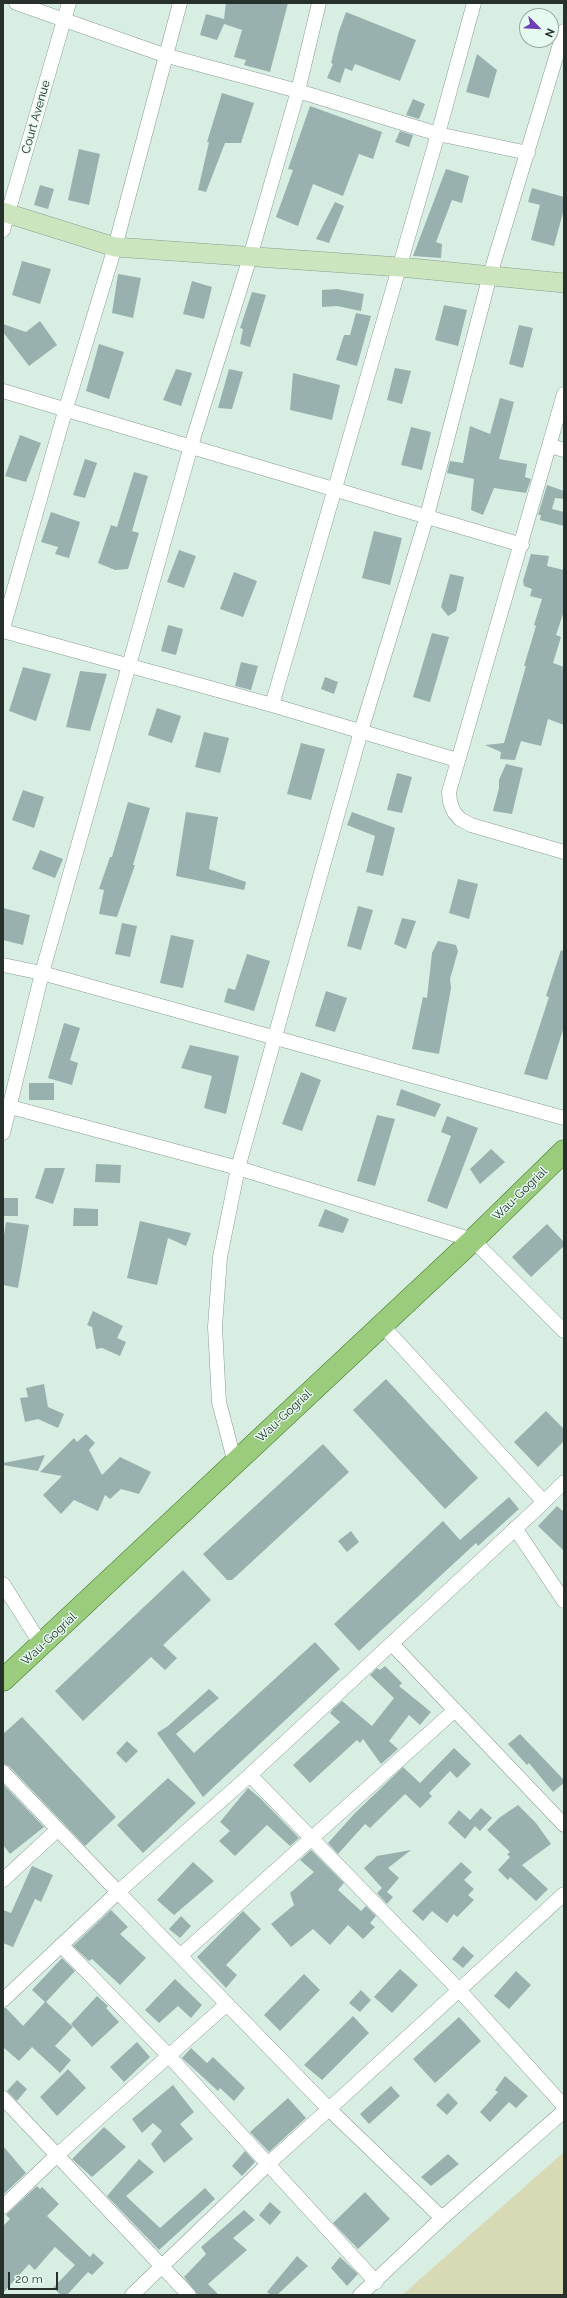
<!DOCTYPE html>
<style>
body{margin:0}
#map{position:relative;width:567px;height:2298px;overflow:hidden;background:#d8eee3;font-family:Raleway,sans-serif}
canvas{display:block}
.frame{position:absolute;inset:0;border:4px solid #28302c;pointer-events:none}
.north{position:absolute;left:519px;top:8px;width:40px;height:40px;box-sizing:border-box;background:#e5fbf0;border:1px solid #99aaa2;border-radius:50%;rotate:114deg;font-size:11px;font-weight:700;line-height:16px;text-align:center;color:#28302c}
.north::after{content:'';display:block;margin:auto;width:14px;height:18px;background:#6e3cb3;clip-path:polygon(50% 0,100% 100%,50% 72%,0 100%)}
.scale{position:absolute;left:8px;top:2272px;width:50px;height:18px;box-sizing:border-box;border:2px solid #28302c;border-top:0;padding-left:5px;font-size:12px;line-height:14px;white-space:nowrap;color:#28302c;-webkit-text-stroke:3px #e5fbf0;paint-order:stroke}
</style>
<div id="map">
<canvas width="567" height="2298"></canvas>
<div class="frame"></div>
<div class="north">N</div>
<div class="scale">20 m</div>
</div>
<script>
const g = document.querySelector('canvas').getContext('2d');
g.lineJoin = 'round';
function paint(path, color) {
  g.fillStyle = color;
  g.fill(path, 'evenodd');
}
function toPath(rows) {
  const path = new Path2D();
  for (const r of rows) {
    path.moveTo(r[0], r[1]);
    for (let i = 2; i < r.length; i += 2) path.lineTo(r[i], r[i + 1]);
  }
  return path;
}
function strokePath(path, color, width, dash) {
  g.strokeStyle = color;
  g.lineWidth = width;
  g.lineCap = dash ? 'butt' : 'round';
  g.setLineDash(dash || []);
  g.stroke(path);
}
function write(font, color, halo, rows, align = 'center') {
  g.font = font + ' Raleway,sans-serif';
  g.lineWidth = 3;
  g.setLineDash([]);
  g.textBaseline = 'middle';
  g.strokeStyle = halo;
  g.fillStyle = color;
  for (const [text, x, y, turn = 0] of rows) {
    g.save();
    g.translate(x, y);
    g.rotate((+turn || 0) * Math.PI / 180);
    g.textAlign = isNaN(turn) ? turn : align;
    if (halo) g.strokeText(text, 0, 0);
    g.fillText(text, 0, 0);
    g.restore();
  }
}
paint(toPath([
 [564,2152,564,2295,402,2295]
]), '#d8d9b5');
paint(toPath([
 [226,3,288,3,270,72,244,65,246,60,234,57,242,30,224,24,217,40,200,35,206,14,224,19],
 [346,12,416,40,400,81,355,64,352,71,345,68,340,83,327,78,333,64,331,63,339,31],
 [477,54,497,70,489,98,466,92],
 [222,93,254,103,241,143,225,143,206,192,198,190,209,142,207,142],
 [413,99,425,104,419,119,406,115],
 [310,106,382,132,373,159,359,154,343,196,313,184,298,226,276,217,293,170,288,169],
 [400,131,413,135,409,147,395,142],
 [79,149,100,154,89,205,68,200],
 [446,169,469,176,462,203,452,200,436,242,442,244,441,258,413,256],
 [40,185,54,189,48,209,34,205],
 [532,188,564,197,564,209,554,246,531,240,540,205,528,202],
 [335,202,344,206,329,243,316,239],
 [22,261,51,269,40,304,12,295],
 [118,274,141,278,133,318,112,313],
 [192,281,212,287,204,319,183,314],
 [337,289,364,294,361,311,337,306,322,307,322,290],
 [252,292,266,295,250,347,240,344,243,329,240,328],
 [444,305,467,310,458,346,435,340],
 [356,313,371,316,357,366,336,360,344,335,350,335],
 [40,321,57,345,29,366,3,332,3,324,26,332],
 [519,325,533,328,523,368,509,364],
 [99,344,124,352,109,399,86,391],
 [395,368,411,371,402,404,387,400],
 [176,369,192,373,181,406,163,400],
 [229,369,243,372,232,409,218,408],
 [293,373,340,385,332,420,290,410],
 [500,398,514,402,499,459,527,464,525,477,531,479,526,493,494,488,483,515,471,510,474,479,447,473,450,461,463,463,470,426,490,434],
 [411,427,431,432,422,470,401,465],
 [20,435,41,443,26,482,5,476],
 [85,459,97,463,85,498,73,495],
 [134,472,148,476,132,531,139,533,128,569,115,570,98,563,111,525,117,527],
 [547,485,564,491,564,499,555,498,552,509,564,512,564,526,540,520,541,515,538,515],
 [51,512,80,522,69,558,55,554,58,547,41,542],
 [374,531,402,538,390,585,362,578],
 [179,550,196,556,184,588,167,582],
 [531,554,549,556,547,566,564,570,564,611,556,635,561,637,553,663,564,667,564,725,548,719,541,746,521,741,515,760,500,759,501,752,485,745,504,743,526,666,524,666,536,626,534,625,542,599,530,596,532,589,524,586,523,581],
 [234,572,257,581,243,617,220,609],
 [450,574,464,577,456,611,448,616,441,607],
 [168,625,183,629,176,655,161,651],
 [432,633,449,637,430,702,413,697],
 [241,662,258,666,251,690,235,686],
 [23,667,51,674,36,721,9,711],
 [80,671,107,674,90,731,66,727],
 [325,677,338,682,334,694,321,689],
 [157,708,181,716,172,743,148,735],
 [204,732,229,738,220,773,195,767],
 [301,743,325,749,311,800,287,794],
 [506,764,523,768,512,814,493,811,499,788,499,780],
 [397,773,412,777,402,813,387,810],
 [23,790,44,797,34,828,12,820],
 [128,802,150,808,133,865,135,865,117,917,99,914,104,890,99,889,110,857,112,857],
 [186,812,218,817,209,869,246,882,244,890,176,876],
 [352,812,395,828,383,876,366,872,375,836,347,825],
 [40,850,63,859,55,878,32,869],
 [458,879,478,884,469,919,449,913],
 [358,906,373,910,361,950,347,946],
 [3,908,30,915,23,945,3,940],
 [402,918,416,921,406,949,394,944],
 [122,923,137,926,130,957,115,954],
 [171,935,194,940,183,988,160,983],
 [438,941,456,945,458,951,450,979,451,988,439,1054,412,1049,423,997,427,998,432,953],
 [561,950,564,951,564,1027,547,1080,524,1074,549,997,546,996],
 [247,954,270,961,254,1011,224,1002,228,988,235,990],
 [326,991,347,998,335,1032,315,1026],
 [64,1023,80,1028,70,1060,78,1063,72,1085,48,1078],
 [190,1045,239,1056,226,1114,204,1108,212,1076,181,1068],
 [301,1072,321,1080,302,1131,282,1124],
 [29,1083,54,1083,54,1100,29,1100],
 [401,1089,441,1104,435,1117,396,1105],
 [377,1115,395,1119,375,1186,357,1181],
 [447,1116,478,1128,447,1209,427,1201,451,1136,441,1132],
 [491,1149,505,1162,480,1184,470,1169],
 [96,1164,121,1165,120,1183,95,1182],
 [45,1168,65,1168,53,1204,35,1198],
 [3,1198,18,1198,18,1216,3,1216],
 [74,1208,98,1209,98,1226,73,1226],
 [325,1209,349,1219,343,1233,318,1226],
 [140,1221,191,1233,186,1246,168,1238,157,1285,127,1278],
 [6,1222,29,1225,18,1288,3,1285,3,1241],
 [547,1224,564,1242,564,1246,531,1277,512,1257],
 [93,1311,123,1326,117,1338,126,1342,120,1356,102,1348,96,1349,92,1327,87,1325],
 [386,1379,478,1478,445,1509,353,1410],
 [44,1384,48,1407,64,1414,58,1428,38,1419,25,1422,20,1398,28,1397,26,1388],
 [546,1411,564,1429,564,1441,538,1467,514,1442],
 [86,1434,95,1443,89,1450,102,1475,120,1457,151,1472,139,1494,121,1489,110,1499,105,1495,98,1511,74,1500,61,1514,43,1495,62,1476,40,1472,74,1438,77,1442],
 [323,1444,349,1472,232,1580,227,1580,203,1554],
 [45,1455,38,1471,3,1465,3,1463],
 [509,1497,519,1509,478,1546,476,1543,359,1651,334,1624,443,1521,460,1540],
 [557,1506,564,1512,564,1551,538,1526],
 [351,1531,359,1542,347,1552,338,1541],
 [183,1570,211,1600,163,1645,177,1658,165,1670,151,1657,83,1721,55,1691],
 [315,1642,340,1669,203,1797,157,1733,168,1726,209,1689,219,1698,176,1734,194,1753],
 [385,1666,402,1683,399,1686,431,1712,420,1725,409,1715,389,1741,398,1749,381,1764,363,1739,360,1743,357,1740,310,1783,293,1765,340,1722,330,1713,333,1709,342,1701,372,1726,394,1698,370,1675,377,1668,380,1670],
 [22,1717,116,1817,85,1846,9,1766,3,1764,3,1734],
 [520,1734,564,1780,564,1783,553,1792,529,1763,527,1765,508,1744],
 [127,1741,138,1751,126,1763,116,1753],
 [454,1748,471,1764,457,1778,450,1771,429,1793,432,1796,420,1808,405,1794,370,1828,365,1824,338,1854,328,1843,355,1813,403,1767,420,1783],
 [168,1778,196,1803,143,1853,117,1825],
 [3,1784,44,1827,10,1854,3,1845],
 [248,1788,261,1799,299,1838,290,1846,267,1825,235,1856,219,1841,230,1831,220,1822],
 [518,1805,536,1823,551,1844,522,1865,548,1889,536,1901,510,1877,508,1880,498,1870,510,1857,507,1854,510,1852,487,1830,499,1818],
 [481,1808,492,1818,480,1831,475,1826,465,1839,448,1823,459,1810,470,1820],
 [311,1850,344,1883,338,1890,361,1911,366,1906,376,1916,370,1923,375,1927,363,1939,348,1925,330,1945,313,1929,291,1947,271,1924,294,1905,290,1893,314,1872,300,1860],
 [411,1850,388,1868,399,1878,387,1892,393,1897,387,1904,377,1893,382,1888,364,1868,377,1856],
 [193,1862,214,1881,174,1915,157,1900],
 [461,1862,472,1872,464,1880,474,1889,468,1895,474,1900,457,1917,454,1914,447,1923,432,1911,423,1921,412,1911],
 [32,1866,53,1875,41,1902,35,1899,13,1947,3,1943,3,1910,11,1913],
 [111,1910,128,1927,120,1934,146,1958,120,1985,92,1959,89,1961,73,1946],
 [243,1911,261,1929,226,1965,237,1975,226,1988,197,1957],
 [181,1916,191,1926,180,1938,169,1929],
 [463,1946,474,1956,463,1968,452,1959],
 [62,1958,75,1971,46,2002,73,2027,55,2046,71,2060,60,2073,32,2047,19,2061,3,2047,3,2008,6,2008,23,2026,45,2002,32,1990],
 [400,1969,418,1985,392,2013,374,1997],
 [516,1971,531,1985,509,2009,494,1996],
 [304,1974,320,1990,280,2031,264,2015],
 [175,1979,202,2005,191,2018,178,2006,159,2023,145,2010],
 [361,1990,371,2000,360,2012,349,2003],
 [97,1996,108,2006,106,2008,119,2022,92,2047,71,2024],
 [353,2016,369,2033,322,2080,304,2065],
 [459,2017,481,2041,435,2083,413,2059],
 [137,2042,150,2057,124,2082,110,2067],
 [191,2048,207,2063,213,2057,245,2088,234,2101,220,2088,218,2091,182,2058],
 [68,2069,86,2088,57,2116,40,2097],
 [505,2076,528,2096,516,2108,509,2102,490,2122,480,2112,498,2092,495,2090],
 [17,2080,27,2089,17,2101,7,2091],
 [173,2085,194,2112,180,2124,193,2139,164,2163,151,2144,162,2131,153,2123,142,2133,132,2119],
 [391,2086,400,2096,369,2124,360,2114],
 [448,2093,458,2103,447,2115,436,2105],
 [288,2098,306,2118,269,2152,250,2132],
 [104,2127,126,2147,92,2177,72,2159],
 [3,2146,26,2173,3,2195],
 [245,2151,255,2162,242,2176,232,2166],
 [448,2154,459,2164,431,2186,421,2177],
 [139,2159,154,2172,126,2196,160,2228,205,2188,215,2199,159,2250,107,2196],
 [37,2186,40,2189,42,2187,59,2204,47,2216,90,2257,93,2253,104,2263,92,2275,88,2272,67,2295,61,2295,53,2288,75,2265,55,2247,35,2270,29,2264,3,2293,3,2226,10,2219,6,2215],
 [365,2192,390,2219,358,2249,333,2223],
 [270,2202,281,2212,270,2225,259,2215],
 [244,2210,255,2220,233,2238,247,2250,208,2284,219,2295,198,2295,184,2277,206,2254,201,2247],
 [297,2256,308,2266,277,2295,271,2295,267,2292],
 [340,2257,358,2274,347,2286,331,2268]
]), '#98b1af');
const minor = toPath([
 [16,3,164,55,298,91,438,134,528,153],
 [3,230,69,3],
 [3,391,522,545],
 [564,394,449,792,450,802,454,812,460,819,471,825,564,852],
 [550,446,564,450],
 [3,628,66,408,115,247,180,3],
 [3,631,272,705,457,760],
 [272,705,438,134,474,3],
 [3,965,42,973,564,1118],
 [3,1105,238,1168,473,1240,564,1331],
 [3,1133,42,973,191,446,250,257,298,91,319,3],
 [235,1463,219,1402,215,1327,220,1257,238,1168,361,731,427,516,490,275,564,31],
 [544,1502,564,1482],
 [515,1528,564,1601],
 [3,1584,42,1646],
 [392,1644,564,1825],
 [3,1772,118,1892,250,1775,544,1502,382,1325],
 [250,1775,460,1991,564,2106],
 [3,1880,57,1830],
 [61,1945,169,2056,376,2282],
 [180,1956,455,1710],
 [3,2000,118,1892,329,2109,267,2165,132,2295],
 [3,2098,189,2295],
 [3,2207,56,2156,227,2004],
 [442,2218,329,2109,564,1894],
 [360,2295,442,2218,564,2111]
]);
const secondary = toPath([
 [3,212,115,247,400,267,564,283]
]);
const primary = toPath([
 [3,1680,473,1240,564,1151]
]);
strokePath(minor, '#889d92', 15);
strokePath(secondary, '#889d92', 20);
strokePath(primary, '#477f29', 23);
strokePath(minor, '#fff', 14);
strokePath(secondary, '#cde5be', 19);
strokePath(primary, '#9bcb7d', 22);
write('12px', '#28302c', '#e5fbf0', [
 ["Court Avenue",36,117,-74],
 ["Wau-Gogrial",520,1194,-44],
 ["Wau-Gogrial",284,1416,-43],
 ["Wau-Gogrial",49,1639,-43]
]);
</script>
